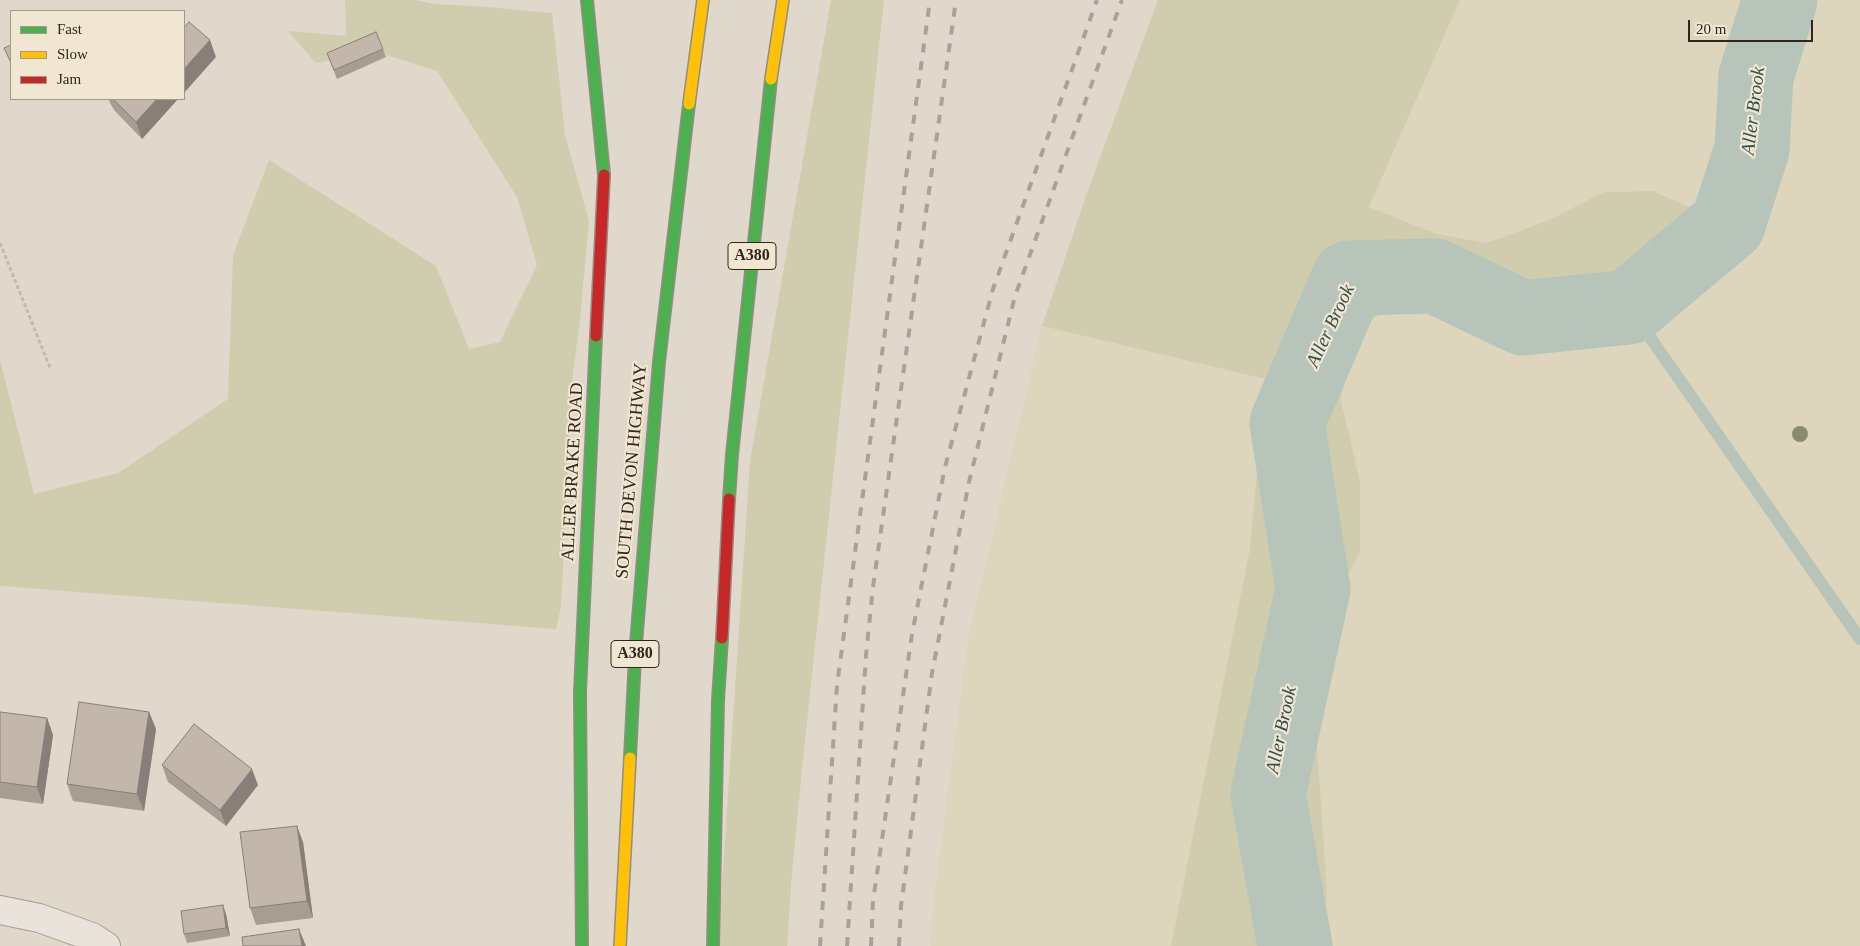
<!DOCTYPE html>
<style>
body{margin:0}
#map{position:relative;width:1860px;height:946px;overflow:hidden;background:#e0d8ca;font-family:"Times New Roman",serif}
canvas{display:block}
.legend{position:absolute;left:10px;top:10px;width:175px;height:90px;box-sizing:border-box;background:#f0e6d1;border:1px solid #a49989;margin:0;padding:6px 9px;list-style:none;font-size:15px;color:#31261e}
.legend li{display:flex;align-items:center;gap:10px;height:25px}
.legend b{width:25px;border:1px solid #a49989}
.scale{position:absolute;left:1688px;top:20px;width:125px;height:22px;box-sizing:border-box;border:2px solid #31261e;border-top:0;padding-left:6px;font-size:15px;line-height:18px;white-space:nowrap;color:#31261e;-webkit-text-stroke:4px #f0e6d1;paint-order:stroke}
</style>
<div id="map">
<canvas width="1860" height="946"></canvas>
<ul class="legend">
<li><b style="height:6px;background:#4caf50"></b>Fast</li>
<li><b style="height:6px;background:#ffc107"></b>Slow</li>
<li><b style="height:6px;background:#c62828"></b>Jam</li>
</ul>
<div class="scale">20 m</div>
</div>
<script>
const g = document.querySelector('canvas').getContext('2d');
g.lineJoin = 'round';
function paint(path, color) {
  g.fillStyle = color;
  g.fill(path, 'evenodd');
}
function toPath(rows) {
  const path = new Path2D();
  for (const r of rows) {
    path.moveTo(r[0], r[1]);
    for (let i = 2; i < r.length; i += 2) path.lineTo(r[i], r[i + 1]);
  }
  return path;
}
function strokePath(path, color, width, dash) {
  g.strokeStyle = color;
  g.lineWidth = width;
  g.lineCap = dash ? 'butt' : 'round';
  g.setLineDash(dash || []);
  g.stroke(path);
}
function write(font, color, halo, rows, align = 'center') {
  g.font = font + ' "Times New Roman",serif';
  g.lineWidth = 4.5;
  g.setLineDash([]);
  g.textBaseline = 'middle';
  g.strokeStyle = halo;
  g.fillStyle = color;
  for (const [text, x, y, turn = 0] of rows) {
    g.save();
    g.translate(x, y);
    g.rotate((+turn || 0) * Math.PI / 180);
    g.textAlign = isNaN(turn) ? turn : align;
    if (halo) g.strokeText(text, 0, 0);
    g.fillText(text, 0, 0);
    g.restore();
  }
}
paint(toPath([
 [1460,0,1860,0,1860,946,1323,946,1327,892,1316,728,1333,605,1360,552,1360,481,1341,401,1353,333,1411,293,1568,328,1728,224,1653,191,1605,192,1549,220,1487,243,1437,234,1369,207],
 [1042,326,1265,379,1250,548,1171,946,931,946,933,909,968,639]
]), '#ded6bc');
paint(toPath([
 [345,0,415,0,435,4,487,7,552,13,565,135,589,221,580,320,572,381,561,607,556,629,0,586,0,360,34,494,118,473,228,399,233,255,269,160,436,266,469,349,500,342,537,265,517,197,437,71,377,52,316,63,288,31,346,36],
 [831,0,884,0,803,759,792,873,787,946,718,946,750,461],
 [1158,0,1460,0,1369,207,1437,234,1487,243,1549,220,1604,192,1653,191,1728,224,1695,298,1646,330,1568,328,1411,293,1353,333,1341,401,1360,481,1360,552,1333,605,1316,728,1327,892,1323,946,1171,946,1250,548,1265,379,1042,326,1087,193]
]), '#cfcdae');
strokePath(toPath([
 [1629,307,1860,639]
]), '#b6c4ba', 12);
strokePath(toPath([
 [1295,946,1268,794,1313,589,1287,423,1349,278,1435,276,1523,318,1629,307,1728,224,1752,149,1756,76,1780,0]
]), '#b6c4ba', 75);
const street = toPath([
 [0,910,39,918,92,937,106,946]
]);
const fast = toPath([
 [587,0,604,175],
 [729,499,732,455,771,79],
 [630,758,635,656,659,362,689,104],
 [582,946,580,692,596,336],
 [713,946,718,700,722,638]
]);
const slow = toPath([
 [771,79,783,0],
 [689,104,703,0],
 [620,946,630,758]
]);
const jam = toPath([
 [596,336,604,175],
 [722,638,729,499]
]);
strokePath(street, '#a49d94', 30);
strokePath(fast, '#948d84', 14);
strokePath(slow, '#948d84', 14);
strokePath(jam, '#948d84', 14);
strokePath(toPath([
 [0,243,51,370]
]), '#c0bab3', 3, [4, 2.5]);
strokePath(street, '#e8e4db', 28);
strokePath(fast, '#4caf50', 11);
strokePath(slow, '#ffc107', 11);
strokePath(jam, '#c62828', 11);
strokePath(toPath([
 [820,946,837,685,930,0],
 [847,946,866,655,873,587,956,0],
 [871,946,873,901,912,634,945,467,993,289,1097,0],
 [899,946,901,906,932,673,969,482,1015,296,1122,0]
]), '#a7a29c', 4, [9, 9]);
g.fillStyle = '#8a8a70';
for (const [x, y] of [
 [1800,434]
]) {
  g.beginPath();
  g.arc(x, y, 8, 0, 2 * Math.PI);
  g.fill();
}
paint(toPath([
 [383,49,386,57,337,79,327,53],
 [108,99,178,99,142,139,114,110],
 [0,712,47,718,53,735,43,804,0,798],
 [149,712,156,729,144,811,73,801,67,784],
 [162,765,258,785,226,826,168,782],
 [303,842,313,918,256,925,250,908],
 [226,914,230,936,187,943,184,934]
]), '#a89d93');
paint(toPath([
 [210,40,216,57,184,93,184,69],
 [157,99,178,99,142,139,136,122],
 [149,712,156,729,144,811,137,794],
 [47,718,53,735,43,804,37,787],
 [252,769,258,785,226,826,220,810],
 [297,826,303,842,313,918,307,901],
 [223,905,226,914,230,936,226,928],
 [299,929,306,946,302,946]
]), '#888078');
const building = toPath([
 [189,22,210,40,184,69,184,28,189,22],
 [376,32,383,49,334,70,327,53,376,32],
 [11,45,11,63,4,48,11,45],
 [113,99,157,99,136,122,113,99],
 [79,702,149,712,137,794,67,784,79,702],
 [0,712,47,718,37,787,0,782,0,712],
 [194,724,252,769,220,810,162,765,194,724],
 [297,826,307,901,250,908,240,832,297,826],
 [223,905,226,928,184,934,181,911,223,905],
 [299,929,302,946,243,946,242,937,299,929]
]);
paint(building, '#c3b7ab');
strokePath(building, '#888078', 1);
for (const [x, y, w] of [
 [752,256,48],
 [635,654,48]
]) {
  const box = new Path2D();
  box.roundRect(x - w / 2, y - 13.5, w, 27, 4);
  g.fillStyle = '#f0e6d1';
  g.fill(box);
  strokePath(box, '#31261e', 1);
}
write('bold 16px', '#31261e', null, [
 ["A380",752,256],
 ["A380",635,654]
]);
write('18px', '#31261e', '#f0e6d1', [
 ["SOUTH DEVON HIGHWAY",632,471,-85],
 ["ALLER BRAKE ROAD",573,472,-87]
]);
write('italic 19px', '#2f4f4c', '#f0e6d1', [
 ["Aller Brook",1754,111,-83],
 ["Aller Brook",1331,326,-65],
 ["Aller Brook",1282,730,-78]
]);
</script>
